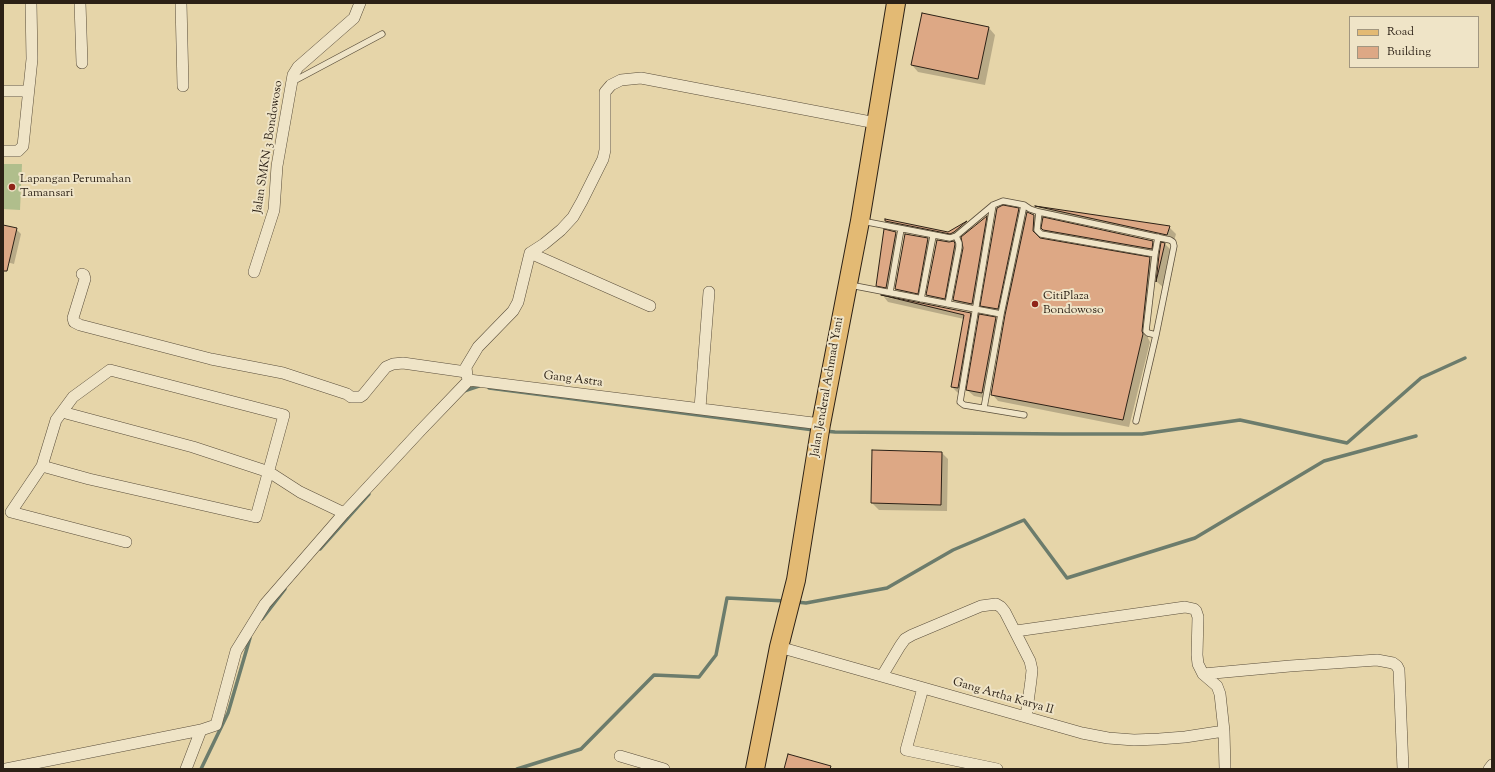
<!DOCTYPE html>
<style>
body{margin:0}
#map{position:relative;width:1495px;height:772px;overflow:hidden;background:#e6d5a9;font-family:"Sorts Mill Goudy",serif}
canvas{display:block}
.frame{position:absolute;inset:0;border:4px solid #2c2116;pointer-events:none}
.legend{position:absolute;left:1349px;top:16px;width:130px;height:52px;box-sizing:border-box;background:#efe4c7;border:1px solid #a19680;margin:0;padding:5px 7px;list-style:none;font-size:12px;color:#2c2116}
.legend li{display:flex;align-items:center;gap:8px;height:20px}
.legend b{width:20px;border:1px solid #a19680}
</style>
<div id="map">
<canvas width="1495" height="772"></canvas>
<div class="frame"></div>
<ul class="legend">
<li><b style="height:5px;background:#e3ba74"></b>Road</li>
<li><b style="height:11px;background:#dda885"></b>Building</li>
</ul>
</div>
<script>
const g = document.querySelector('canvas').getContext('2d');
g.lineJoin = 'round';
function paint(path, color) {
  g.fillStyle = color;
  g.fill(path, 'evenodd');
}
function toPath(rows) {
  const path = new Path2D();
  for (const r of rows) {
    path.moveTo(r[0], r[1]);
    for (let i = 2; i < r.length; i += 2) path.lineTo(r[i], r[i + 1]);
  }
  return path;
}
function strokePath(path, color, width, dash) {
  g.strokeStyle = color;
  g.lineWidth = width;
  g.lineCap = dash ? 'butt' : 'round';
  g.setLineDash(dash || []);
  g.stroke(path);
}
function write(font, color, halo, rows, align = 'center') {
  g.font = font + ' "Sorts Mill Goudy",serif';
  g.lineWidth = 4;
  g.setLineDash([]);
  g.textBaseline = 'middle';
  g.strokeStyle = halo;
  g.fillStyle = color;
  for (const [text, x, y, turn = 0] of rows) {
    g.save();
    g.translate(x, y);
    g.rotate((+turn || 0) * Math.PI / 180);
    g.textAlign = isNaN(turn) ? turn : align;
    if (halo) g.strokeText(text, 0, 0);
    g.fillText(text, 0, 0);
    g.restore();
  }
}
paint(toPath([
 [3,164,22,164,20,210,3,209]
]), '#b0be8c');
paint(toPath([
 [989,28,995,35,985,85,918,72,912,65],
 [1038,208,1169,227,1176,234,1174,241,1043,212],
 [1018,209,1027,218,1034,216,1041,223,1039,239,1150,258,1156,265,1148,338,1150,342,1129,427,998,401,992,394,1006,315,988,312,982,305],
 [987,217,993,223,978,310,961,307,954,300,960,270,958,270,951,305,934,302,927,295,949,243,953,242,960,249,962,259,964,247,962,237,957,240,892,227,886,221,949,233,967,223,973,229],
 [3,226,16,229,21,234,14,264,3,261],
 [1042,228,1153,242,1159,248,1158,255,1051,236],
 [896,233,902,240,893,294,884,292,877,285],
 [928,239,934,246,924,300,903,296,896,289],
 [1162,244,1165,244,1172,251,1163,287,1157,282],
 [884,297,970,313,977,320,964,394,958,393,952,387,964,319,888,302],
 [996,318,1002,325,989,399,974,396,967,390],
 [942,453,948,459,947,511,879,510,872,503]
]), '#0003');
strokePath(toPath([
 [489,388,814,430],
 [464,391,479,386],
 [824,431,835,432,1062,434,1142,434,1240,420,1347,443,1421,378,1465,358],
 [320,549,369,494],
 [796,602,806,603,887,588,953,550,1024,520,1067,578,1195,538,1324,461,1416,436],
 [262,619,285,589],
 [201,769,228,713,250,638],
 [517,769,581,749,654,675,699,677,716,655,727,598,786,601]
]), '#6c7c6c', 3.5);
const building = toPath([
 [922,13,989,27,978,79,911,65,922,13],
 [1003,205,1019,208,998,309,980,306,997,208,1003,205],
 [1035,206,1170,226,1167,235,1035,206],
 [1027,212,1034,215,1033,231,1040,238,1150,257,1142,331,1143,334,1123,420,991,395,1005,315,1027,212],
 [987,216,972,304,953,300,963,248,961,237,987,216],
 [1043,217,1153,241,1152,249,1043,230,1041,228,1043,217],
 [885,219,948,232,967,221,954,232,950,234,885,221,885,219],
 [3,225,17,228,7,271,3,271,3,225],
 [884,229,896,232,886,288,876,286,884,229],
 [905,234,928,238,918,294,895,289,905,234],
 [937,240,949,242,954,241,955,244,945,299,926,295,937,240],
 [1161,242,1165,243,1156,282,1159,255,1161,242],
 [881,295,971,313,958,388,951,387,964,315,881,295],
 [979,314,996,317,982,393,966,390,979,314],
 [872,450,942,452,941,505,871,503,872,450],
 [788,754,831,766,830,769,784,769,788,754]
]);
paint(building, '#dda885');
strokePath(building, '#2c2116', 1);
const service = toPath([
 [292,82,382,34],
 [993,205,960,402,964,405,1024,415],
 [1039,212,1037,230,1041,234,1155,254,1146,331,1148,333,1156,335],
 [862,221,950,238,956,236,993,205,1003,201,1024,205,1030,209,1039,212,1170,240,1173,242,1174,246,1156,335,1136,421],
 [1155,254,1158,237],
 [850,285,1001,314],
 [890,292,901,229],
 [921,299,933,236],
 [948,304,959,247,959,243,956,236],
 [984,408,1001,314,1024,205]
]);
const minor = toPath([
 [80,3,82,63],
 [181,3,183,86],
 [3,91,28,91],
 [3,151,18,151,23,146,32,59,31,3],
 [530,253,518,302,513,311,478,347,466,367,467,376,469,380,821,424],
 [530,253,544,244,561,230,573,217,582,201,603,159,605,150,605,92,611,85,621,80,641,78,876,123],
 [530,253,650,306],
 [254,272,274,210,277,166,293,75,298,67,354,18,360,3],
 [82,274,84,275,85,279,73,318,74,322,80,325,211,359,283,373,347,394,351,397,360,397,363,395,386,367,393,364,403,363,466,372],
 [700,408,709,292],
 [62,412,193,447,269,472,300,492,344,513,421,430,469,380],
 [42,466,89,479,256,517,284,415,110,370,73,397,56,420,42,466,11,512,126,542],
 [1016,631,1185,607,1194,609,1196,611,1198,617,1197,655,1198,664,1203,674,1217,686,1220,694,1224,731,1225,769],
 [779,647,1082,733,1108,738,1134,740,1159,739,1185,737,1224,731],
 [1203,674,1290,666,1377,660,1393,663,1397,666,1399,670,1403,769],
 [882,676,900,646,905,639,912,635,981,606,996,604,1001,607,1005,612,1030,661,1032,670,1031,680,1026,717],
 [923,688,906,750,997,769],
 [201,730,216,725,236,651,265,604,344,513],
 [620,756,664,769],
 [6,769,201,730,186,769],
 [1489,769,1492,765]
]);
const primary = toPath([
 [755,769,779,647,796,580,821,424,860,221,896,3]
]);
strokePath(service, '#5a4e3b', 7);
strokePath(minor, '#5a4e3b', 12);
strokePath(primary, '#2c2116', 20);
strokePath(service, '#efe4c7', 5.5);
strokePath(minor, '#efe4c7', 11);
strokePath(primary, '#e3ba74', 18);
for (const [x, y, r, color] of [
 [12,187,4,"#8f2418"],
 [1035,304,4,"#8f2418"]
]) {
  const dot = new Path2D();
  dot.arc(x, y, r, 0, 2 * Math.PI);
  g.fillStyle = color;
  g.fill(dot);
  strokePath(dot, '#efe4c7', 1.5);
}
write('12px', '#2c2116', '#efe4c7', [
 ["Jalan SMKN 3 Bondowoso",269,147,-81],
 ["Gang Astra",573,380,7],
 ["Jalan Jenderal Achmad Yani",828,387,-80],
 ["Gang Artha Karya II",1003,697,16]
]);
write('12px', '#2c2116', '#efe4c7', [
 ["Lapangan Perumahan",20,180],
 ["Tamansari",20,194],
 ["CitiPlaza",1043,297],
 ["Bondowoso",1043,311]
], 'left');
</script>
